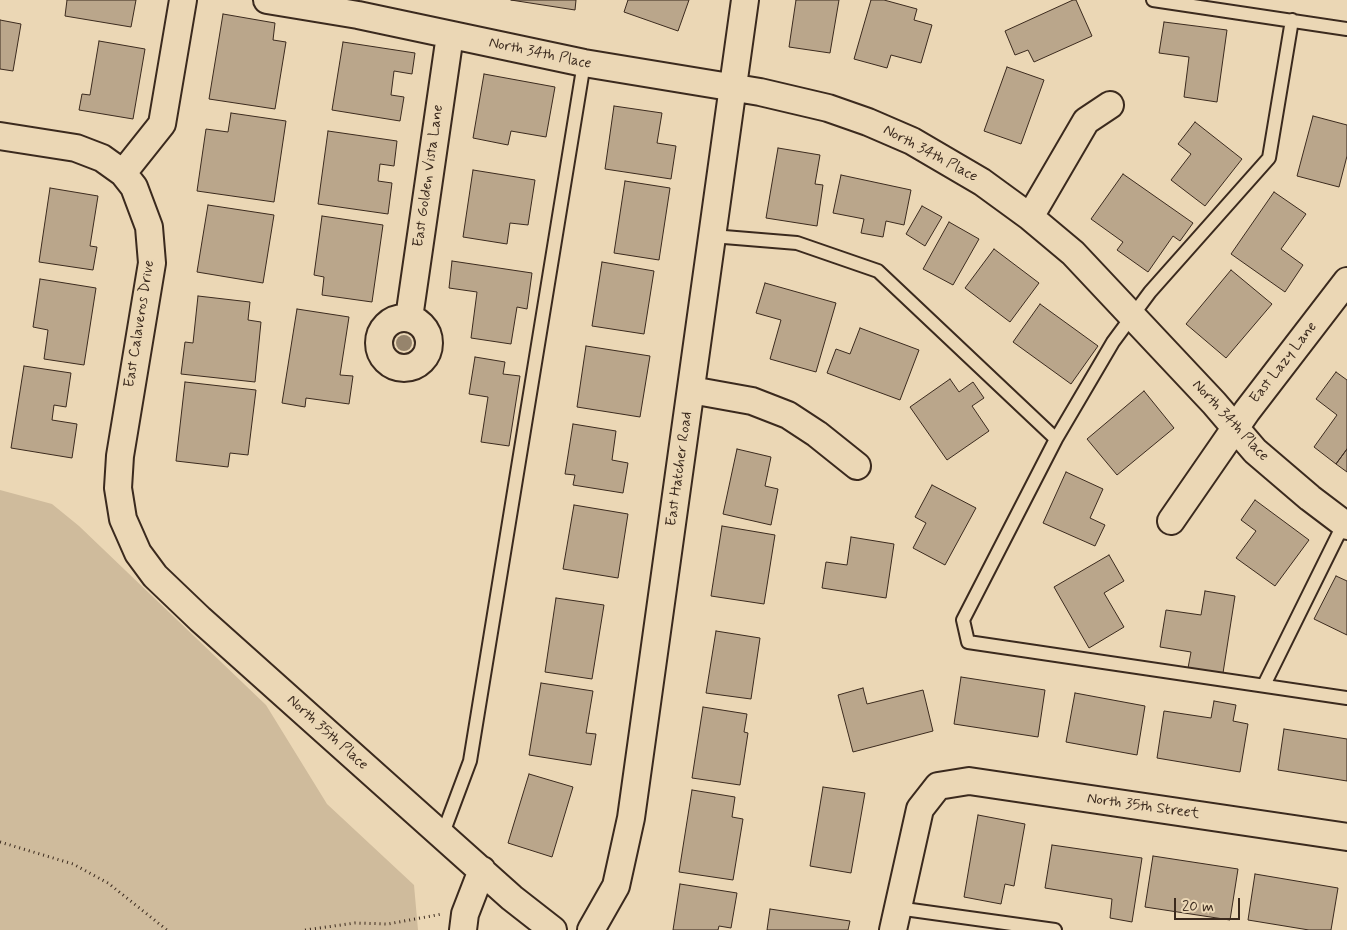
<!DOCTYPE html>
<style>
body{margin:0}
#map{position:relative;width:1347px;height:930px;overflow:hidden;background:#ebd7b5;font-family:Mynerve,sans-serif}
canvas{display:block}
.scale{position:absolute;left:1174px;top:898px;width:66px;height:22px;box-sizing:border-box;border:2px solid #3b2a1e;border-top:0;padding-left:6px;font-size:15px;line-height:18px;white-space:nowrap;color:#3b2a1e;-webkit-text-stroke:4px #ebd7b5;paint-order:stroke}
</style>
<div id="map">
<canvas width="1347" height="930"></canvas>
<div class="scale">20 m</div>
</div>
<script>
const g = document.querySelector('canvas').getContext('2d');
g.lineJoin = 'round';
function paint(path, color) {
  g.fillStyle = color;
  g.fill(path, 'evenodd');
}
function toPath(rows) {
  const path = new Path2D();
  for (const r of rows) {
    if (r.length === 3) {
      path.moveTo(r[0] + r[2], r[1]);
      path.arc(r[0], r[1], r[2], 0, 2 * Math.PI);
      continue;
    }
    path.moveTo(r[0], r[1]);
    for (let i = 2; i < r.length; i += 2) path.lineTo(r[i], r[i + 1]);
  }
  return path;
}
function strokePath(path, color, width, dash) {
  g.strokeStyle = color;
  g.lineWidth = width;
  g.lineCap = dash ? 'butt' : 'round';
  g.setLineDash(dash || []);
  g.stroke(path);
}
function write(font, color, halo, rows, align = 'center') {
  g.font = font + ' Mynerve,sans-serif';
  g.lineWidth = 4.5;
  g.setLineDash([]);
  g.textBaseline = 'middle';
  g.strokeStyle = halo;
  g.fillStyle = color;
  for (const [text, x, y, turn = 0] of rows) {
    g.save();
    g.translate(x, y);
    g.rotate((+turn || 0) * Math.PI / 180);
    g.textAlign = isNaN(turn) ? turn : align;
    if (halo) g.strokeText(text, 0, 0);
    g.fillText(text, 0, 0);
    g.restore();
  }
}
paint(toPath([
 [0,490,52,504,79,526,266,705,327,804,414,885,418,930,0,930]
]), '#cfbb9c');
const building = toPath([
 [67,0,136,0,131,27,65,16,67,0],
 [511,0,576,0,575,10,511,0],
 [628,0,689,0,678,31,624,12,628,0],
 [796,0,839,0,830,53,789,47,796,0],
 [871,0,884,0,917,9,914,20,932,25,921,63,891,55,887,68,854,59,871,0],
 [1073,0,1076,0,1092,36,1034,62,1028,50,1015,55,1005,31,1073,0],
 [223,14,275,23,273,40,286,42,275,109,209,99,223,14],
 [0,20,21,24,13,71,0,69,0,20],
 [1164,22,1227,30,1217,102,1184,97,1189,57,1159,53,1164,22],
 [99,41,145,49,133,119,79,110,82,94,90,95,99,41],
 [343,42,415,53,412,74,394,71,391,95,404,97,400,121,332,110,343,42],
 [1007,67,1044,80,1021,144,984,131,1007,67],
 [484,74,555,87,546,137,511,131,508,145,473,138,484,74],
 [614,106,662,113,657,143,676,146,671,179,605,169,614,106],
 [231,113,286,121,274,202,197,191,206,129,228,132,231,113],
 [1313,116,1347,125,1347,156,1339,187,1297,176,1313,116],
 [1195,122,1242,159,1205,206,1171,180,1191,154,1178,144,1195,122],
 [328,131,397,141,394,166,380,164,378,181,392,183,388,214,318,204,328,131],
 [778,148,820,155,815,184,823,185,817,226,766,218,778,148],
 [473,170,535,180,528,225,510,223,507,244,463,237,473,170],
 [1123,174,1193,223,1180,241,1173,236,1148,272,1117,250,1123,242,1091,219,1123,174],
 [841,175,911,190,904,225,886,221,883,237,861,233,864,219,833,213,841,175],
 [625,181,670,188,659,260,614,253,625,181],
 [50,188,98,196,90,246,97,247,93,270,39,262,50,188],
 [1274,192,1306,214,1281,249,1303,265,1285,292,1231,254,1274,192],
 [208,205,274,215,263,283,197,272,208,205],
 [922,206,942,217,925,246,906,234,922,206],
 [322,216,383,225,372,302,322,295,324,277,314,275,322,216],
 [949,222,979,239,953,285,923,269,949,222],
 [994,249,1039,283,1010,322,965,288,994,249],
 [452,261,532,273,527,309,517,307,511,344,471,338,477,292,449,288,452,261],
 [602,262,654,271,644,334,592,326,602,262],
 [1231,270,1272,304,1226,358,1186,324,1231,270],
 [40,279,96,288,84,365,44,359,48,330,33,327,40,279],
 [765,283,836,303,816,372,770,359,781,320,756,313,765,283],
 [198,296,250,302,248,320,261,322,255,382,181,374,185,342,193,343,198,296],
 [1040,304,1098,346,1071,384,1013,342,1040,304],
 [297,309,349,317,340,375,353,376,349,404,306,398,305,407,282,403,297,309],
 [860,328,919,350,900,400,827,373,836,349,850,354,860,328],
 [586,346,650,356,640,417,577,407,586,346],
 [475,357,505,362,503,374,520,376,509,446,481,442,488,397,469,394,475,357],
 [24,366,71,373,66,407,54,405,52,420,77,424,72,458,11,448,24,366],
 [1336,372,1347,380,1347,449,1336,464,1314,447,1337,415,1316,399,1336,372],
 [950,379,959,392,973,382,984,398,972,406,989,431,947,460,910,407,950,379],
 [185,382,256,390,248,455,230,453,228,467,176,461,185,382],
 [1144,391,1174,428,1117,475,1087,439,1144,391],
 [573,424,616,431,612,460,628,463,623,493,573,485,575,475,565,474,573,424],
 [737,449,771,457,765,486,778,489,771,525,723,514,737,449],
 [1347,449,1347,472,1336,464,1347,449],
 [1066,472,1103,489,1090,518,1105,525,1095,546,1043,523,1066,472],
 [932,485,976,508,945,565,913,548,926,523,915,517,932,485],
 [1255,500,1309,540,1275,586,1236,558,1256,531,1241,520,1255,500],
 [574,505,628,514,618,578,563,569,574,505],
 [722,526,775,535,764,604,711,596,722,526],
 [851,537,894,544,886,598,822,588,826,562,847,565,851,537],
 [1109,555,1124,581,1104,593,1124,627,1089,648,1054,587,1109,555],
 [1336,576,1347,581,1347,635,1314,619,1336,576],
 [1205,591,1235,596,1223,673,1188,668,1191,652,1160,647,1166,610,1201,615,1205,591],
 [556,598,604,605,592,679,545,672,556,598],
 [716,631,760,638,751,699,706,693,716,631],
 [961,677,1045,690,1038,737,954,724,961,677],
 [541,683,593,691,586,733,596,734,591,765,529,755,541,683],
 [863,688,867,704,923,690,933,731,853,752,838,695,863,688],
 [1075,693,1145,706,1137,755,1066,742,1075,693],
 [1214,701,1236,705,1233,721,1248,724,1240,772,1157,758,1164,711,1211,718,1214,701],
 [703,707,747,714,744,732,748,733,740,785,692,778,703,707],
 [1284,729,1347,739,1347,781,1278,770,1284,729],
 [529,774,573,787,552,857,508,843,529,774],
 [823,787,865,793,851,873,810,866,823,787],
 [692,790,735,797,732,817,743,819,733,880,679,872,692,790],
 [978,815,1025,824,1014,886,1005,884,1001,904,964,897,978,815],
 [1052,845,1142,858,1132,922,1110,918,1112,899,1045,888,1052,845],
 [1153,856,1238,869,1230,920,1145,907,1153,856],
 [1255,874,1338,888,1331,930,1309,930,1248,920,1255,874],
 [680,884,737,893,731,928,719,926,718,930,673,930,680,884],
 [770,909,850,921,848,930,767,930,770,909]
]);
paint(building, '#baa68b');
strokePath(building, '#3b2a1e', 1);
const service = toPath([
 [1153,0,1347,29],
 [1292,20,1269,158,1150,292,1113,342,1056,439,963,620,968,642,1347,698],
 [712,236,797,243,878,271,1056,439],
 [1264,685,1345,521],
 [442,836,470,761,584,63],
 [897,908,1055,930]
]);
const minor = toPath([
 [267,0,358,15,584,63,760,92,828,108,868,122,912,141,982,182,1030,217,1073,253,1214,403,1255,451,1310,498,1347,526],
 [0,136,76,148,102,158,123,173,134,187,149,227,152,263,120,456,118,488,123,519,138,553,155,576,200,619,512,898,553,930],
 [123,173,162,124,183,0],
 [1030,217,1086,121,1110,105],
 [409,318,450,35],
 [404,343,25],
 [691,390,752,401,788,415,817,434,857,466],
 [1171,521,1247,411,1347,281],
 [463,930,465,914,482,870],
 [591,930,616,886,631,818,745,0],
 [893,930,920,809,938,786,969,781,1347,837]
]);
strokePath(service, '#3b2a1e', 16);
strokePath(minor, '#3b2a1e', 30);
strokePath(toPath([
 [0,842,73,864,108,883,167,930],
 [305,930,355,923,388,924,442,914]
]), '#3b2a1e', 3, [1, 4]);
strokePath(service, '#ebd7b5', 12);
strokePath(minor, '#ebd7b5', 26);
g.fillStyle = '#96846c';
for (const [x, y] of [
 [404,343]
]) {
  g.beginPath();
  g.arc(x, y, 8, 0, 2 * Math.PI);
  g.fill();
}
write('15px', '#3b2a1e', '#ebd7b5', [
 ["North 34th Place",540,54,12],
 ["North 34th Place",930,154,28],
 ["East Golden Vista Lane",429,176,-82],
 ["East Calaveros Drive",140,324,-81],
 ["East Lazy Lane",1284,363,-52],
 ["North 34th Place",1230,421,47],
 ["East Hatcher Road",680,469,-82],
 ["North 35th Place",327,733,42],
 ["North 35th Street",1143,807,8]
]);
</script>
